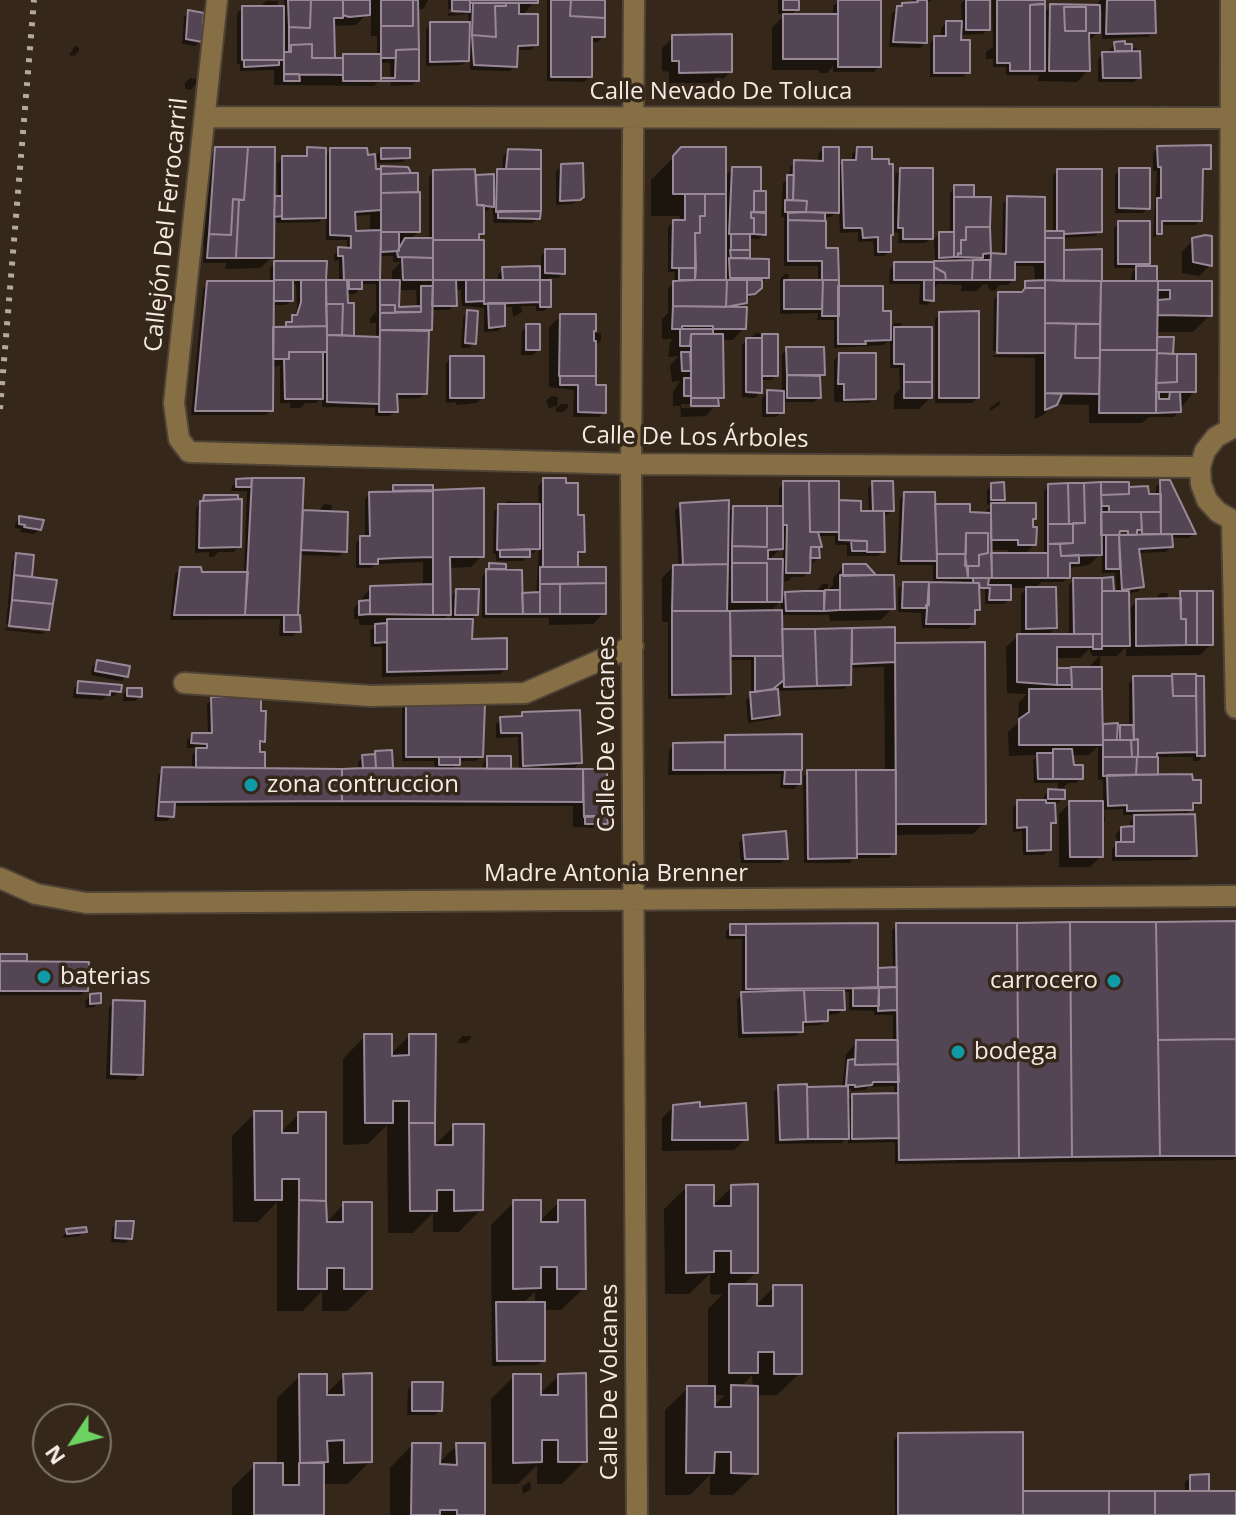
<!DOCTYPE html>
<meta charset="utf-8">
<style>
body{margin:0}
#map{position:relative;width:1236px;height:1515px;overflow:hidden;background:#35281b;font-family:"Open Sans",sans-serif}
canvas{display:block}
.north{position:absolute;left:32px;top:1403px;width:80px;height:80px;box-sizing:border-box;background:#35281b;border:2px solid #81766b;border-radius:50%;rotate:235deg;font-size:22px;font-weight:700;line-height:32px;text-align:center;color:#f4ebe3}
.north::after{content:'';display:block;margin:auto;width:28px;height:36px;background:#6cd362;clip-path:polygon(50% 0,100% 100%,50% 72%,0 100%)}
</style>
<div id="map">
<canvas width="1236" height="1515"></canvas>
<div class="north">N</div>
</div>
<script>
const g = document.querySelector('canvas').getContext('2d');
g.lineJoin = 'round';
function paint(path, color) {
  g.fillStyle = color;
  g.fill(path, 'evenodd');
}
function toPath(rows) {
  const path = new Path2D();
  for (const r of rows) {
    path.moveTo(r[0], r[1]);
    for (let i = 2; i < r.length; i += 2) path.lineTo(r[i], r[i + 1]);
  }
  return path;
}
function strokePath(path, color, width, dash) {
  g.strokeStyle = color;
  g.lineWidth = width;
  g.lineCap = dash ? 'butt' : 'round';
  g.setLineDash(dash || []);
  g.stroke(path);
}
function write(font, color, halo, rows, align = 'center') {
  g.font = font + ' "Open Sans",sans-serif';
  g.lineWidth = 7;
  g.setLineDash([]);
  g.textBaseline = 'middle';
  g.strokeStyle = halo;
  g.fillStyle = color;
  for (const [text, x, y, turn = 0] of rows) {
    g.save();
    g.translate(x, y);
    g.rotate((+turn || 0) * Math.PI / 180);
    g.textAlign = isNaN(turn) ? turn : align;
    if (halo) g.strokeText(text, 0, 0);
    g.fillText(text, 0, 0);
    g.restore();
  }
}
paint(toPath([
 [284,0,428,0,423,9,416,10,417,80,412,85,391,86,390,63,379,63,379,81,374,86,280,85,274,85,274,70,240,71,240,64,237,64,237,13,242,8,261,6,266,1,278,1,278,8,284,8],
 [365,16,371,16,371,36,377,36,377,56,344,56,340,60,333,60,332,26,356,25],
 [448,0,536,0,522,16,536,45,531,50,516,50,515,66,510,71,470,70,470,58,462,65,426,66,426,29,431,24,469,24,468,14,448,16,448,13,460,14,460,10,448,9],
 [547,0,603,0,603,36,598,42,590,42,590,76,584,82,547,81],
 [778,0,797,0,797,9,790,16,833,16,833,6,839,1,879,66,874,72,833,72,833,66,827,73,819,73,819,70,772,70,772,27,786,14,778,14],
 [913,0,932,0,925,4,925,43,920,48,889,47,892,13,903,5,913,4],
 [965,0,988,0,988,29,983,34,960,35,968,72,963,77,930,77,930,43,935,38,941,38,941,28,946,23,962,23,961,4],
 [992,0,1043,0,1043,14,1051,6,1096,7,1100,0,1153,0,1154,32,1148,37,1102,39,1102,10,1098,10,1099,31,1087,43,1088,70,1077,82,1038,81,1039,75,1006,75,1006,67,993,67,993,59,986,59,986,52,993,47],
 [189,12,200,41,195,46,182,44,184,17],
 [673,37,730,72,719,83,669,83,669,72,662,71,662,48],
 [1115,43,1137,49,1139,77,1134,82,1098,82,1098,59,1103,54,1107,54],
 [75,46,79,47,79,51,74,56,69,55],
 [190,78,196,79,196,84,191,90,185,89,185,83],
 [1158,148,1209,168,1201,173,1200,220,1195,225,1160,225,1160,233,1153,238,1157,171,1153,171,1153,153],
 [216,149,273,201,278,198,277,163,283,158,303,158,308,149,324,157,331,150,374,172,416,175,418,231,410,240,429,240,429,177,434,172,492,176,497,171,502,171,503,157,508,151,538,218,533,223,494,223,492,206,487,211,482,211,482,233,477,238,479,282,498,282,498,274,503,269,541,268,541,256,546,251,563,273,558,278,549,278,549,306,544,311,536,311,536,306,521,306,522,312,513,317,512,307,503,307,503,326,498,331,484,332,484,308,462,306,461,290,454,290,455,305,449,310,430,310,430,329,427,333,425,393,420,398,395,399,396,411,390,416,375,416,375,408,322,407,322,397,316,403,305,403,300,408,290,408,290,403,280,403,280,365,271,369,271,410,266,415,191,415,203,289,208,283,270,283,270,268,275,263,324,282,339,282,339,260,334,261,334,255,339,249,347,250,347,240,326,240,326,215,319,222,277,223,277,221,272,221,272,257,260,268,225,269,226,263,203,263,204,245,199,245,204,160],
 [370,215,370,232,354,233,353,216],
 [349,235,353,235,353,258,349,258],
 [379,256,393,256,393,262,401,262,392,271,392,282,378,282],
 [291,284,296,284,297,309,294,317,282,329,271,329,272,305,286,305,291,300],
 [360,284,376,284,376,312,370,318,370,323,376,323,376,338,352,338,352,305,346,304,345,294,355,294,360,288],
 [397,290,416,290,417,308,397,309],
 [682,149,724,177,733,169,759,193,764,193,764,234,759,239,748,239,748,260,767,277,739,309,744,328,733,340,721,340,722,397,706,416,681,417,680,406,673,406,673,392,680,381,672,382,670,365,679,356,668,357,670,342,673,339,662,339,662,319,668,313,668,288,674,282,675,272,668,272,668,227,673,222,680,222,680,216,651,216,651,180],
 [681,404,716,404,712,408,681,408],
 [823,149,837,168,843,162,852,162,852,154,857,149,870,161,891,202,895,202,895,175,900,170,931,238,926,243,898,243,899,233,891,232,889,251,884,256,874,256,873,241,858,242,858,232,840,233,839,209,831,217,823,217,824,250,836,288,881,313,889,329,895,323,901,323,901,329,930,398,919,409,894,409,894,395,900,389,899,368,890,368,890,339,884,345,834,348,834,320,817,320,818,313,780,314,780,279,785,274,789,274,787,282,818,282,818,266,784,266,784,217,781,217,783,183,789,178,790,167,795,162,818,163,818,154],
 [382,150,408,157,403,162,377,163,377,155],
 [561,166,582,196,573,204,556,205,556,171],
 [1058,170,1100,231,1095,236,1062,238,1062,255,1097,283,1131,283,1132,273,1136,268,1114,268,1114,228,1119,223,1148,263,1144,268,1155,287,1159,283,1210,283,1210,315,1193,332,1155,332,1155,339,1171,356,1194,391,1174,417,1149,417,1142,423,1089,423,1089,405,1055,404,1043,415,1035,419,1035,358,993,357,993,355,1035,355,1035,351,993,351,994,299,999,294,1019,294,1026,283,1035,282,1034,266,1013,266,1014,279,1008,285,1000,285,994,291,989,290,988,285,983,284,977,291,961,291,962,285,938,284,932,290,932,300,927,305,919,304,920,284,889,284,890,269,895,264,935,263,934,239,939,234,950,234,950,193,955,187,972,199,989,199,989,255,1002,256,1003,204,1008,198,1043,233,1053,233,1053,176],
 [1120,170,1148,208,1143,213,1115,213,1115,175],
 [1193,240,1210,265,1199,276,1182,273,1182,252],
 [468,312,474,343,469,348,461,348,463,317],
 [940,314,977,398,972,403,935,403,935,319],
 [561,316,591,333,601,333,601,340,594,348,594,387,604,412,599,417,573,417,574,390,549,387,549,327],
 [527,326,538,350,533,355,521,355,522,331],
 [756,333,776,336,776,375,771,380,760,380,760,392,755,398,742,397,742,345],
 [787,349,823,374,818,380,819,397,814,402,782,402,782,412,776,417,762,417,762,398,767,392,782,392,782,354],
 [839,355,874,398,869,403,834,402,834,360],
 [451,358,482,397,477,403,456,405,456,402,446,403,446,364],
 [551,396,558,397,557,408,561,404,568,404,568,407,563,412,556,412,556,405,549,409,546,401],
 [1001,400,999,405,990,411,990,408],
 [302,480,301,512,319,512,324,504,332,505,331,513,345,551,339,556,299,555,296,615,298,631,293,636,279,636,280,619,170,620,175,574,181,569,200,574,244,574,247,491,231,491,232,486,237,481],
 [544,480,576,517,583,551,578,557,576,569,604,569,604,613,593,624,549,625,549,618,482,618,482,577,490,565,504,566,504,571,520,595,536,594,539,548,533,553,528,553,523,561,496,561,496,554,493,554,494,511,508,501,521,502,521,506,539,506,538,486],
 [1161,482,1194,533,1189,538,1170,538,1171,546,1166,552,1138,553,1142,587,1137,592,1127,593,1128,610,1137,601,1154,601,1160,593,1168,593,1167,600,1174,600,1181,593,1211,644,1200,655,1126,656,1126,647,1117,656,1100,656,1101,726,1116,725,1116,732,1121,727,1129,727,1129,683,1134,678,1202,678,1203,756,1198,761,1193,761,1193,757,1155,757,1156,777,1199,802,1184,816,1195,855,1190,860,1112,861,1112,849,1117,844,1116,834,1121,829,1130,828,1130,822,1137,815,1123,815,1123,809,1104,810,1105,821,1101,825,1101,856,1090,867,1059,867,1059,814,1070,803,1103,803,1103,780,1098,780,1098,746,1089,755,1071,755,1072,768,1081,778,1076,783,1068,783,1062,789,1063,798,1058,803,1053,803,1054,822,1049,827,1049,849,1044,855,1023,855,1022,831,1013,832,1013,808,1018,802,1044,802,1044,796,1049,791,1058,791,1058,783,1034,783,1033,760,1038,755,1009,756,1008,732,1018,723,1019,702,1027,694,1007,693,1006,647,1018,636,1021,636,1021,594,1027,588,1009,588,1009,599,1004,604,985,604,985,588,978,592,978,609,973,614,973,624,968,629,922,628,921,613,898,612,898,589,903,584,933,584,933,565,897,565,900,499,905,494,933,506,968,514,983,514,993,504,987,505,987,490,992,485,1003,499,997,505,1034,518,1031,521,1034,544,1024,555,1044,555,1044,491,1049,486,1127,489,1148,496,1156,496,1156,487],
 [1144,527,1145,536,1135,537,1134,529],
 [1118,529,1130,529,1130,537,1118,537],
 [989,550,1008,550,1008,555,989,558],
 [1102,552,1102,573,1115,573,1117,593,1074,580,1069,585,1069,636,1047,636,1055,628,1034,589,1041,582,1063,582,1068,577,1068,568,1089,565],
 [1089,649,1092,656,1099,656,1091,665,1091,669,1055,670,1055,658,1080,658],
 [784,483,859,513,869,513,868,488,873,483,892,510,887,515,882,515,883,551,878,556,847,556,847,545,835,545,835,536,817,536,820,546,818,558,813,563,808,563,808,572,803,577,792,577,788,581,780,582,780,599,786,594,793,594,796,590,801,590,801,594,818,593,818,589,823,584,828,584,828,590,833,585,833,578,844,566,892,608,881,620,830,621,829,615,780,615,780,631,893,629,893,645,983,644,984,823,973,834,894,835,894,853,889,858,854,858,850,863,804,863,803,777,808,772,885,772,884,667,850,668,849,684,844,689,778,691,779,684,773,686,768,692,778,714,773,719,748,723,746,700,751,695,751,660,729,660,729,693,724,698,668,699,668,622,662,622,662,578,673,567,679,567,675,510,681,505,726,515,733,508,779,508,779,488],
 [783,546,783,561,768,561],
 [781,601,781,612,770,612],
 [394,487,431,487,431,495,482,556,471,567,448,568,449,599,456,591,476,614,471,620,470,641,505,669,500,674,382,677,382,647,371,647,370,631,376,625,359,625,359,619,354,619,354,608,371,588,423,587,423,562,375,564,371,568,356,568,356,543,361,538,365,538,365,499,370,494,389,492],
 [451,612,451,621,442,621],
 [204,497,236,497,239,546,234,552,218,552,214,557,209,557,209,552,195,553,196,508],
 [20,518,40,529,34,534,20,532,21,529,15,528,15,523],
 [17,556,32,557,30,578,47,629,46,631,46,628,6,624,12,561],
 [6,628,45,632,42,634,5,630],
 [97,662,126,676,121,681,91,675,92,667],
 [79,683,119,691,114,696,106,696,102,700,73,698,74,688],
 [128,690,140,696,135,701,123,701,123,695],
 [212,699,263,741,258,746,258,754,263,754,263,770,358,770,358,762,363,757,390,752,391,770,435,771,434,761,402,761,402,704,439,707,482,756,476,761,458,761,451,771,482,771,483,763,488,758,509,771,519,771,518,737,496,738,496,724,501,719,518,718,523,714,580,763,571,771,605,771,606,823,600,828,573,827,573,806,172,806,172,816,167,821,154,821,158,775,163,770,192,770,192,755,199,748,187,748,187,740,192,735,208,735,207,704],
 [800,736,799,784,794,789,780,788,781,774,668,775,669,750,674,745,721,744,726,737],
 [744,837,786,858,781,863,741,863,739,842],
 [1236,923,1236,1157,1233,1160,895,1164,895,1142,848,1143,847,1137,842,1143,775,1144,774,1092,779,1087,842,1088,846,1054,857,1042,893,1042,893,1015,874,1015,874,1011,849,1010,849,992,843,992,843,1009,838,1014,826,1015,826,1020,821,1025,801,1026,801,1031,796,1036,738,1038,737,999,742,994,742,939,726,939,726,931,731,926,876,970,893,970,892,930,897,925],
 [894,1086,894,1095,852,1096,847,1102,846,1089,851,1089,851,1091,865,1090,868,1087],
 [0,956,25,956,25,963,86,990,81,995,0,995],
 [91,996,99,1002,94,1007,86,1008,85,1001],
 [114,1002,141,1074,135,1080,106,1079,109,1007],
 [365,1036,390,1055,409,1036,433,1147,454,1126,481,1209,459,1232,433,1232,433,1213,413,1233,388,1233,387,1125,368,1144,343,1145,343,1059],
 [462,1036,471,1036,471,1038,466,1043,457,1043],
 [673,1107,699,1109,746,1139,734,1150,662,1151,662,1118],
 [255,1113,280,1133,299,1114,325,1224,344,1204,370,1289,347,1311,322,1311,322,1291,303,1311,277,1311,277,1202,258,1222,233,1222,232,1136],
 [687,1187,712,1206,732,1187,756,1272,742,1286,755,1306,774,1287,800,1373,777,1395,756,1395,756,1473,733,1495,710,1495,710,1475,690,1495,665,1495,665,1410,688,1388,708,1388,708,1309,722,1295,710,1294,710,1274,689,1294,665,1294,664,1209],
 [752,1375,753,1388,740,1388],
 [713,1395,725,1395,713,1406],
 [514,1202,539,1222,559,1202,584,1288,561,1310,543,1310,543,1360,538,1365,492,1366,491,1225],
 [535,1292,535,1304,522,1304],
 [117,1223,130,1238,125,1243,111,1242,112,1228],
 [67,1231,84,1231,79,1236,62,1238],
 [300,1376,325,1395,344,1376,370,1461,348,1484,322,1484,322,1515,232,1515,232,1488,255,1465,277,1465,277,1398],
 [514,1376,539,1395,558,1376,585,1461,562,1484,537,1484,537,1465,518,1484,492,1484,491,1399],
 [413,1384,440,1410,435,1415,407,1415,408,1389],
 [899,1435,1021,1493,1185,1493,1185,1482,1191,1477,1207,1493,1236,1493,1236,1515,895,1515,894,1440],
 [412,1445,438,1464,457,1445,483,1515,390,1515,390,1468],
 [530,1481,531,1489,523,1494,522,1487]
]), '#0007');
const building = toPath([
 [288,0,311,0,310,28,289,27,288,0],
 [311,0,343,0,343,18,334,18,335,58,312,58,312,44,291,45,291,52,289,52,289,27,310,28,311,0],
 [343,0,370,0,370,15,349,17,343,15,343,0],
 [381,0,413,0,413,26,381,26,381,0],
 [413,0,418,0,419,49,396,50,396,58,381,58,381,26,413,26,413,0],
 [452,0,470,0,470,12,452,11,452,0],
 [470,0,538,0,538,3,470,3,470,0],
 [551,0,571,0,570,16,605,18,605,37,592,37,592,77,551,77,551,0],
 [571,0,605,0,605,18,570,16,571,0],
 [783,0,799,0,799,10,783,10,783,0],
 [838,0,881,0,881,67,838,67,838,0],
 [917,0,927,0,927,43,893,42,897,6,902,6,902,3,918,2,917,0],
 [966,0,990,0,990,30,966,30,966,0],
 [997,0,1045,0,1045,4,1030,5,1030,71,1010,71,1010,63,997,63,997,0],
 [1107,0,1155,0,1156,33,1106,34,1107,0],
 [473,3,506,3,506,6,495,6,496,37,472,35,473,3],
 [506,3,519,3,519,14,538,14,538,45,518,46,517,67,474,65,472,35,496,37,495,6,506,6,506,3],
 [1039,4,1045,4,1045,71,1030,71,1030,5,1039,4],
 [1050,4,1100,5,1100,33,1089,33,1090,71,1049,71,1050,4],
 [1064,7,1086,7,1086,31,1065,31,1064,7],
 [242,6,284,6,284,60,242,60,242,6],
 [1064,7,1086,7,1086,31,1065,31,1064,7],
 [188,10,204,13,202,42,186,39,188,10],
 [783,14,838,14,838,59,783,59,783,14],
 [946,21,962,21,961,40,970,40,970,73,934,73,934,36,946,36,946,21],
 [430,22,470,22,469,61,430,62,430,22],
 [732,34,732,72,679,73,679,61,672,61,672,35,732,34],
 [1125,41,1125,44,1132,44,1132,51,1115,51,1114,42,1125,41],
 [312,44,312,58,343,58,343,75,284,74,284,52,291,52,291,45,312,44],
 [419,49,419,81,381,81,381,78,395,78,396,50,419,49],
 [1140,51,1141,78,1103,78,1102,52,1140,51],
 [343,54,381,54,381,81,343,81,343,54],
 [244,60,279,60,279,65,244,67,244,60],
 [284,74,299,74,300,81,284,81,284,74],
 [1211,145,1211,169,1203,169,1202,221,1162,221,1162,234,1157,234,1157,198,1161,198,1161,167,1158,167,1157,146,1211,145],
 [215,147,248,147,244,200,233,199,231,235,209,234,215,147],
 [248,147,275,147,274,258,236,258,239,200,244,200,248,147],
 [307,147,326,148,326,218,282,219,282,156,307,156,307,147],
 [681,147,726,147,726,194,673,194,673,156,681,147],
 [823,147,839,147,839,213,806,212,807,201,793,200,794,160,823,161,823,147],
 [857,147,872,147,872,159,889,159,889,164,893,164,893,235,891,235,891,252,878,252,878,237,863,238,862,228,844,228,842,160,856,160,857,147],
 [330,148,367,148,368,155,375,154,376,169,381,169,381,210,355,212,356,231,381,230,380,280,344,280,343,256,338,256,338,247,351,248,351,236,330,235,330,148],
 [381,148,410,148,410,158,381,159,381,148],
 [508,149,541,150,541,169,506,169,508,149],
 [583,163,584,197,580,200,560,201,561,164,583,163],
 [381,166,408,167,411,173,381,174,381,166],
 [732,167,761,167,761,191,754,191,754,212,751,212,751,218,754,218,754,234,729,234,732,167],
 [900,168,933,168,933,239,903,239,903,228,898,228,900,168],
 [1119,168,1150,168,1150,209,1119,208,1119,168],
 [475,169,477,205,484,205,484,234,479,234,479,240,433,240,433,170,475,169],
 [497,169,541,169,541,211,496,212,497,169],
 [1057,169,1102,169,1102,232,1064,234,1064,231,1057,231,1057,169],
 [411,173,418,173,418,192,381,193,381,174,411,173],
 [494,174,494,207,477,205,476,175,494,174],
 [787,175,794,175,793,200,787,200,787,175],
 [954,185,974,185,974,197,954,197,954,185],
 [754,191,766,191,766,212,754,212,754,191],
 [420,192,420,232,381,232,381,193,420,192],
 [685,194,705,194,705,216,700,216,700,233,695,233,696,268,672,268,673,220,685,220,685,194],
 [705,194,726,194,726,280,695,280,695,233,700,233,700,216,705,216,705,194],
 [275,196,282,196,282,216,274,217,275,196],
 [1007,196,1045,197,1045,262,1015,262,1015,280,990,280,991,253,1006,254,1007,196],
 [954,197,991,197,990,227,966,227,966,240,961,240,961,254,958,253,958,257,954,257,954,197],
 [233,199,239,200,236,258,207,258,209,234,231,235,233,199],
 [785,200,807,201,806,212,785,212,785,200],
 [498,211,541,211,540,219,498,218,498,211],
 [751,212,766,213,766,235,754,234,754,218,751,218,751,212],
 [806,212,825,213,825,221,788,220,788,213,806,212],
 [788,220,826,221,826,248,838,248,839,280,822,280,822,261,788,261,788,220],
 [1118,221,1150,221,1150,264,1118,264,1118,221],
 [966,227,990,227,991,253,983,254,983,258,958,257,958,253,961,254,961,240,966,240,966,227],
 [1045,231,1064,231,1064,238,1045,238,1045,231],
 [381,232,399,232,399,251,381,252,381,232],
 [939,232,954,232,954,257,939,258,939,232],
 [731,234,750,234,750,250,731,250,731,234],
 [1205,235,1212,236,1212,266,1193,262,1192,238,1205,235],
 [405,238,433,238,433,258,398,257,397,252,405,238],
 [1045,238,1064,238,1064,281,1045,280,1045,238],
 [433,240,484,240,484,280,433,280,433,240],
 [545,249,565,249,565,274,545,273,545,249],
 [1102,249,1102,281,1064,281,1064,250,1102,249],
 [730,250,750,250,750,258,731,258,730,250],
 [405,257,433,258,433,280,403,280,402,258,405,257],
 [729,258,769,259,769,278,730,278,729,258],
 [973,260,990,260,990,280,972,280,973,260],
 [973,260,972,280,946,280,945,273,934,267,934,261,973,260],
 [274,261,327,261,326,280,274,280,274,261],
 [894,262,934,262,934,280,894,280,894,262],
 [540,266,540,280,503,280,502,267,540,266],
 [1136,266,1157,266,1157,281,1136,281,1136,266],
 [934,267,945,273,946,280,934,280,934,267],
 [679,268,696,268,695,280,679,280,679,268],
 [274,280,293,280,293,301,274,301,274,280],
 [301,280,326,280,327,326,286,327,286,322,292,322,292,315,297,315,301,302,301,280],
 [326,280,347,280,348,303,354,303,354,336,342,335,343,304,326,304,326,280],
 [349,280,362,280,362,289,349,289,349,280],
 [380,280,400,280,399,307,421,306,421,312,395,312,395,305,380,305,380,280],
 [433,280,456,280,457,306,432,306,433,280],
 [466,280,484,280,484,301,466,302,466,280],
 [484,280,540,280,540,302,484,304,484,280],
 [540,280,551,280,551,307,540,307,540,280],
 [695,280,727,280,726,307,673,306,673,281,695,280],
 [727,280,747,280,747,303,726,307,727,280],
 [747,280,762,280,762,288,755,294,747,295,747,280],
 [784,280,823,280,822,309,784,309,784,280],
 [823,280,839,280,839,316,822,316,823,280],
 [924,280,934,280,934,301,924,300,924,280],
 [1045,280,1045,288,1025,288,1025,281,1045,280],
 [1045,280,1101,281,1100,324,1045,323,1045,280],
 [207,281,274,281,273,411,195,411,207,281],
 [1101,281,1158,281,1157,350,1100,350,1101,281],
 [1158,281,1212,281,1212,316,1158,315,1158,300,1170,299,1170,290,1158,290,1158,281],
 [421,286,433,286,432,330,380,330,380,313,421,312,421,286],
 [838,286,883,286,883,311,891,311,891,340,865,341,866,344,838,344,838,286],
 [1025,288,1045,288,1045,353,997,353,998,292,1022,292,1025,288],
 [488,303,505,303,505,326,489,328,488,303],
 [326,304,343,304,342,335,327,335,326,304],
 [380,305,395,305,395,313,380,313,380,305],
 [673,306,747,307,746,329,713,329,713,326,682,326,682,329,672,329,673,306],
 [467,310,478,311,476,344,465,343,467,310],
 [979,311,979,398,939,398,939,312,979,311],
 [560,314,596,314,596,331,594,331,594,341,596,341,596,376,559,376,560,314],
 [1045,323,1076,324,1075,358,1100,358,1099,394,1045,393,1045,323],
 [526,324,540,324,540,350,526,350,526,324],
 [1076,324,1100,324,1100,358,1075,358,1076,324],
 [327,326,327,352,289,352,289,359,273,359,273,327,327,326],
 [894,327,932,327,932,382,904,382,904,364,894,364,894,327],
 [680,329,713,329,713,334,691,334,690,346,680,346,680,329],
 [380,330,429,331,427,394,397,394,398,412,379,412,380,330],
 [691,334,723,334,724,398,691,398,691,334],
 [762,334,778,334,778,376,762,376,762,334],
 [327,335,380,337,379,404,327,402,327,335],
 [1157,337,1174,337,1173,354,1157,353,1157,337],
 [746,338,762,338,762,393,746,392,746,338],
 [786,347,824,347,825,375,787,375,786,347],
 [1100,350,1157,350,1156,413,1099,413,1100,350],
 [289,352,323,352,323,399,285,399,284,359,289,359,289,352],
 [681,352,690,352,691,371,682,371,681,352],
 [839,353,876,353,876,399,844,400,844,384,838,384,839,353],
 [1157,353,1177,354,1177,382,1156,383,1157,353],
 [1177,354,1196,354,1196,392,1156,392,1156,383,1177,382,1177,354],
 [450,356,484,356,484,398,450,398,450,356],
 [787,375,820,376,821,398,787,398,787,375],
 [560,376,596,376,596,385,606,385,606,413,578,412,578,385,560,385,560,376],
 [684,378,691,378,691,396,684,396,684,378],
 [904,382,932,382,932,398,904,398,904,382],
 [767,390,784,391,784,413,767,413,767,390],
 [1156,392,1159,392,1159,399,1169,399,1170,392,1180,392,1181,412,1156,413,1156,392],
 [1045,393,1062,394,1057,405,1045,410,1045,393],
 [691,398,718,398,719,406,691,406,691,398],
 [252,478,251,487,236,487,236,479,252,478],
 [252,478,304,478,298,615,245,615,252,478],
 [543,478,566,478,566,483,578,483,578,515,584,515,585,552,578,552,578,567,543,567,543,478],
 [1160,480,1170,480,1196,534,1161,534,1160,480],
 [783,481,809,481,810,532,818,532,822,547,811,547,810,573,786,573,787,525,783,525,783,481],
 [809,481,839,481,839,532,810,532,809,481],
 [872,481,893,481,894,511,873,511,872,481],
 [1004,482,1005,500,991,500,991,483,1004,482],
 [1101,482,1129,482,1129,494,1101,495,1101,482],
 [1101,482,1102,555,1061,556,1060,544,1073,543,1073,523,1085,523,1084,483,1101,482],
 [1068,483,1084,483,1085,523,1069,524,1068,483],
 [1068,483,1069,524,1048,524,1048,484,1068,483],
 [393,485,433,485,433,490,393,491,393,485],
 [1148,486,1149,494,1161,494,1161,512,1109,512,1109,506,1102,506,1101,495,1129,494,1129,487,1148,486],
 [484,488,484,557,450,557,451,615,433,615,433,490,484,488],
 [433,491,433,557,396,558,378,559,378,564,360,564,360,536,370,536,369,492,433,491],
 [904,492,935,492,937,561,901,561,904,492],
 [204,495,238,495,238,499,203,501,204,495],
 [242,499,241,547,199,548,200,501,242,499],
 [729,500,728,564,683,565,680,503,729,500],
 [839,500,861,501,861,511,884,511,885,552,867,552,867,541,839,540,839,500],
 [991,503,1036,503,1036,519,1033,519,1033,527,1037,527,1036,545,1018,545,1018,540,991,540,991,503],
 [498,504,540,504,540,549,497,550,498,504],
 [935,504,970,504,970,512,991,513,992,578,968,578,968,566,979,566,979,555,988,553,988,533,966,533,966,554,937,554,935,504],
 [733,506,767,506,767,547,732,546,733,506],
 [767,506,783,506,783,549,768,550,768,559,783,559,782,602,767,602,767,563,732,563,732,546,767,547,767,506],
 [303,510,348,512,347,552,301,550,303,510],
 [1101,512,1141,512,1142,530,1137,530,1137,535,1128,535,1128,531,1120,531,1119,535,1101,535,1101,512],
 [1141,512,1161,512,1161,534,1142,534,1141,512],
 [19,516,44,520,41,530,24,527,25,525,19,524,19,516],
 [1048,524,1073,524,1073,543,1048,544,1048,524],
 [966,533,988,533,988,553,979,555,979,566,965,566,966,533],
 [1172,534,1173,547,1139,549,1144,587,1122,590,1119,535,1172,534],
 [1106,535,1119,535,1120,569,1106,569,1106,535],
 [851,541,867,541,867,551,852,551,851,541],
 [1048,544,1060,544,1061,556,1079,555,1079,563,1070,563,1070,578,1048,578,1048,544],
 [811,547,819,547,820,558,810,558,811,547],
 [530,549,530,557,500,557,500,550,530,549],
 [16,553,34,555,32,577,14,575,16,553],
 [991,553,1048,553,1048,578,992,578,991,553],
 [937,554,965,554,968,578,937,578,937,554],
 [489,563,506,564,506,569,489,569,489,563],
 [732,563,767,563,767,602,732,602,732,563],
 [728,564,727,611,672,611,673,565,728,564],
 [843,564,866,564,876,575,843,576,843,564],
 [180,567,201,567,202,572,248,572,245,615,174,615,180,567],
 [540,567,606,567,606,583,540,584,540,567],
 [486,569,522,570,523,614,486,614,486,569],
 [14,575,57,580,53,604,12,600,14,575],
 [840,575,894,575,895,609,840,610,840,575],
 [1113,577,1114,591,1102,591,1102,578,1113,577],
 [973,578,989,578,988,585,1011,585,1011,600,989,600,990,588,980,588,979,583,973,583,973,578],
 [1073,578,1102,578,1102,634,1074,634,1073,578],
 [903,582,929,582,929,605,926,605,926,608,902,608,903,582],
 [929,582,979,583,980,610,975,610,975,624,926,624,929,582],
 [606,583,606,614,560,614,560,584,606,583],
 [433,584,433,615,370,614,370,586,433,584],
 [540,584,560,584,560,614,540,614,540,584],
 [1026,587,1056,587,1057,628,1026,629,1026,587],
 [456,589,479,589,478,615,455,615,456,589],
 [825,590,840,590,840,610,824,611,825,590],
 [804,591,824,591,824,611,786,611,785,592,804,591],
 [1102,591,1129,591,1130,646,1102,646,1102,591],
 [1180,591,1197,591,1197,645,1186,645,1186,619,1181,619,1180,591],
 [1197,591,1213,591,1213,645,1197,645,1197,591],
 [540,592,540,614,523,614,522,593,540,592],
 [1181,598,1181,619,1186,619,1186,645,1136,646,1136,599,1181,598],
 [12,600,53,604,49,630,9,626,12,600],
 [370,600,370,614,359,615,359,601,370,600],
 [782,610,783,656,731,656,730,611,782,610],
 [672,611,730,611,731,694,672,695,672,611],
 [284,615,300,615,301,632,284,632,284,615],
 [387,619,473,619,472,639,507,638,507,669,387,672,387,619],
 [387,623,387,642,375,643,375,624,387,623],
 [895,627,895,662,852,664,852,628,895,627],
 [852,628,851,685,817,686,815,629,852,628],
 [782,629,815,629,817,686,784,687,782,629],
 [1017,634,1093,634,1093,647,1057,647,1057,685,1017,682,1017,634],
 [1093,634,1102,634,1102,649,1093,649,1093,634],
 [985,642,986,824,896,824,895,643,985,642],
 [755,656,783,656,784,680,773,689,755,692,755,656],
 [97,660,130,666,128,677,95,671,97,660],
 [1071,667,1102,667,1102,689,1072,689,1071,667],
 [1057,668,1071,668,1072,685,1057,685,1057,668],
 [1172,674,1196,674,1196,696,1173,696,1172,674],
 [1133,676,1172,676,1173,696,1196,696,1197,752,1157,753,1157,757,1138,757,1138,739,1134,740,1133,676],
 [1196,676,1204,676,1205,756,1197,756,1196,676],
 [78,681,122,685,121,692,110,691,110,695,77,693,78,681],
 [127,688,142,688,142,697,127,696,127,688],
 [778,689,780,715,752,719,750,692,778,689],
 [1029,689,1102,689,1103,745,1019,745,1019,719,1029,712,1029,689],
 [406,696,441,696,441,705,485,704,483,757,406,757,406,696],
 [211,697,261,697,261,711,266,711,265,742,260,741,260,752,265,752,265,768,196,768,196,748,207,748,207,744,191,743,192,733,212,733,211,697],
 [580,710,582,763,523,766,522,733,501,733,500,717,522,716,522,712,580,710],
 [1118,723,1117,740,1103,740,1103,724,1118,723],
 [1120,725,1133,725,1134,740,1120,740,1120,725],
 [802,734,802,770,725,770,725,735,802,734],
 [1138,739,1138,757,1132,757,1131,740,1138,739],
 [1103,740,1131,740,1132,757,1103,757,1103,740],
 [725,742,725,770,673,770,673,743,725,742],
 [1053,749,1072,749,1074,765,1083,765,1083,779,1053,779,1053,749],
 [392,750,393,768,376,768,375,751,392,750],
 [1037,753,1053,753,1053,779,1038,779,1037,753],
 [375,754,376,768,363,768,362,755,375,754],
 [487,756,511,756,511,769,487,769,487,756],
 [439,757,460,757,460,765,439,765,439,757],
 [1103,757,1137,757,1136,775,1103,776,1103,757],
 [1137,757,1158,757,1158,775,1136,775,1137,757],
 [162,767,342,769,342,801,159,802,162,767],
 [363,768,583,769,583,802,342,801,342,769,363,768],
 [583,769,607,769,607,816,584,817,583,769],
 [785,770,801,770,801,784,784,784,785,770],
 [807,770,856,770,857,858,808,859,807,770],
 [856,770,896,770,896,854,857,854,856,770],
 [1192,774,1193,780,1201,780,1201,803,1193,803,1193,810,1127,811,1127,805,1108,806,1107,775,1192,774],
 [1048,789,1065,790,1065,799,1048,799,1048,789],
 [1017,800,1046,800,1046,803,1055,803,1056,823,1051,823,1051,850,1027,851,1027,827,1017,828,1017,800],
 [1069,801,1103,801,1103,857,1070,857,1069,801],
 [159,802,175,802,174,817,158,816,159,802],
 [1195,814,1197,856,1116,856,1116,842,1134,842,1134,815,1195,814],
 [585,816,607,816,608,824,585,824,585,816],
 [1134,826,1134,842,1121,842,1121,827,1134,826],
 [786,831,788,859,745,859,743,835,786,831],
 [1236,921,1236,1039,1158,1040,1156,922,1236,921],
 [1070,922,1156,922,1160,1156,1072,1157,1070,922],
 [1070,922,1072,1157,1019,1158,1017,923,1070,922],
 [878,923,878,988,746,989,746,924,878,923],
 [896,923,1017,923,1019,1158,899,1160,896,923],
 [730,924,746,924,746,935,730,935,730,924],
 [0,954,27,954,27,961,0,961,0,954],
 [0,961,89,962,88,991,0,991,0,961],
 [897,967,897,987,878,988,878,968,897,967],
 [879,987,897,987,897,1010,878,1011,879,987],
 [879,987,879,1006,853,1006,853,988,879,987],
 [804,990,844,990,845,1010,828,1010,828,1021,806,1022,804,990],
 [804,990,806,1022,803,1022,803,1032,743,1033,741,992,804,990],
 [101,993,101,1003,90,1004,90,994,101,993],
 [113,1000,145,1001,143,1075,111,1074,113,1000],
 [364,1034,392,1034,392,1056,409,1055,409,1034,436,1034,435,1123,409,1123,409,1101,393,1101,393,1123,365,1123,364,1034],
 [1236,1039,1236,1156,1160,1156,1158,1040,1236,1039],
 [856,1040,898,1040,898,1064,855,1065,856,1040],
 [855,1059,855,1065,898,1064,899,1082,873,1082,872,1085,855,1087,855,1085,846,1085,848,1060,855,1059],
 [807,1084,808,1139,780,1140,778,1085,807,1084],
 [848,1086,849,1139,808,1139,807,1087,848,1086],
 [898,1093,899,1138,852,1139,852,1094,898,1093],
 [700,1102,700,1107,746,1103,748,1140,672,1140,673,1105,700,1102],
 [254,1111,282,1111,282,1133,298,1133,298,1112,326,1112,326,1201,299,1200,299,1179,282,1179,282,1200,255,1200,254,1111],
 [409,1123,435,1123,435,1145,453,1145,453,1124,484,1124,483,1210,454,1211,454,1190,437,1190,437,1211,410,1211,409,1123],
 [758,1184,758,1273,731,1273,731,1251,714,1251,714,1272,686,1273,686,1185,714,1185,714,1206,731,1206,731,1185,758,1184],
 [299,1200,326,1201,327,1222,343,1222,343,1202,372,1202,372,1289,344,1289,344,1268,327,1268,327,1289,298,1289,299,1200],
 [513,1200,541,1200,541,1222,558,1222,558,1200,585,1200,586,1289,557,1289,557,1267,541,1267,541,1288,513,1289,513,1200],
 [116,1221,134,1221,132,1239,115,1238,116,1221],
 [86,1227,87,1232,67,1234,66,1229,86,1227],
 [729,1284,757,1284,757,1306,773,1306,773,1285,802,1285,802,1374,774,1374,774,1352,758,1352,758,1373,729,1373,729,1284],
 [496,1302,545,1302,545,1361,497,1361,496,1302],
 [372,1373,372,1462,344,1463,344,1440,327,1441,328,1462,300,1463,299,1374,327,1374,327,1395,344,1395,343,1374,372,1373],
 [586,1373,587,1462,558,1462,558,1440,542,1440,542,1462,513,1463,513,1374,541,1374,541,1395,558,1395,558,1374,586,1373],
 [412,1382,443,1382,442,1411,412,1411,412,1382],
 [731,1385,758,1386,758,1474,731,1473,731,1452,715,1452,714,1473,686,1473,687,1386,715,1386,715,1407,731,1407,731,1385],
 [1023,1432,1023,1515,898,1515,898,1433,1023,1432],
 [412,1443,441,1443,440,1464,457,1465,456,1443,485,1443,485,1515,457,1515,457,1510,440,1510,440,1515,411,1515,412,1443],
 [254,1463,283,1463,283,1485,299,1485,299,1463,324,1463,324,1515,254,1515,254,1463],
 [1209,1474,1209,1491,1190,1491,1190,1475,1209,1474],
 [1023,1491,1109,1491,1109,1515,1023,1515,1023,1491],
 [1109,1491,1155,1491,1155,1515,1109,1515,1109,1491],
 [1155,1491,1236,1491,1236,1515,1155,1515,1155,1491]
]);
paint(building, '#544554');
strokePath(building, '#998898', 2);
const minor = toPath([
 [217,0,174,403,179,439,189,452,631,464,1200,467],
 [634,0,631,464,637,1515],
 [206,117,1236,118],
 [1236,426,1216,437,1205,451,1200,467,1201,484,1207,500,1218,512,1236,522],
 [1230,428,1231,0],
 [1232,521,1236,708],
 [184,683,371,696,525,693,633,646],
 [0,878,36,894,86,903,1236,896]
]);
strokePath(minor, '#504337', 24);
strokePath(minor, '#876f45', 20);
strokePath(toPath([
 [0,409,34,0]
]), '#b3a99f', 6, [4, 8]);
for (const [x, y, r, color] of [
 [251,785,8,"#0f9aa8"],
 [44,977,8,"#0f9aa8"],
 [1114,981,8,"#0f9aa8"],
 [958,1052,8,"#0f9aa8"]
]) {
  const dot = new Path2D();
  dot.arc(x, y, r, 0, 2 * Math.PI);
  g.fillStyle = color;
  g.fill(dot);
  strokePath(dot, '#35281b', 3);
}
write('24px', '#f4ebe3', '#35281b', [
 ["Calle Nevado De Toluca",721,92],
 ["Callejón Del Ferrocarril",167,225,-84],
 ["Calle De Los Árboles",695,438,1],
 ["Calle De Volcanes",607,734,-90],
 ["Madre Antonia Brenner",616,874],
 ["Calle De Volcanes",610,1382,-90]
]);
write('24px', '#f4ebe3', '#35281b', [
 ["zona contruccion",267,785],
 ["baterias",60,977],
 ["carrocero",1098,981,"right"],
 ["bodega",974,1052]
], 'left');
</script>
